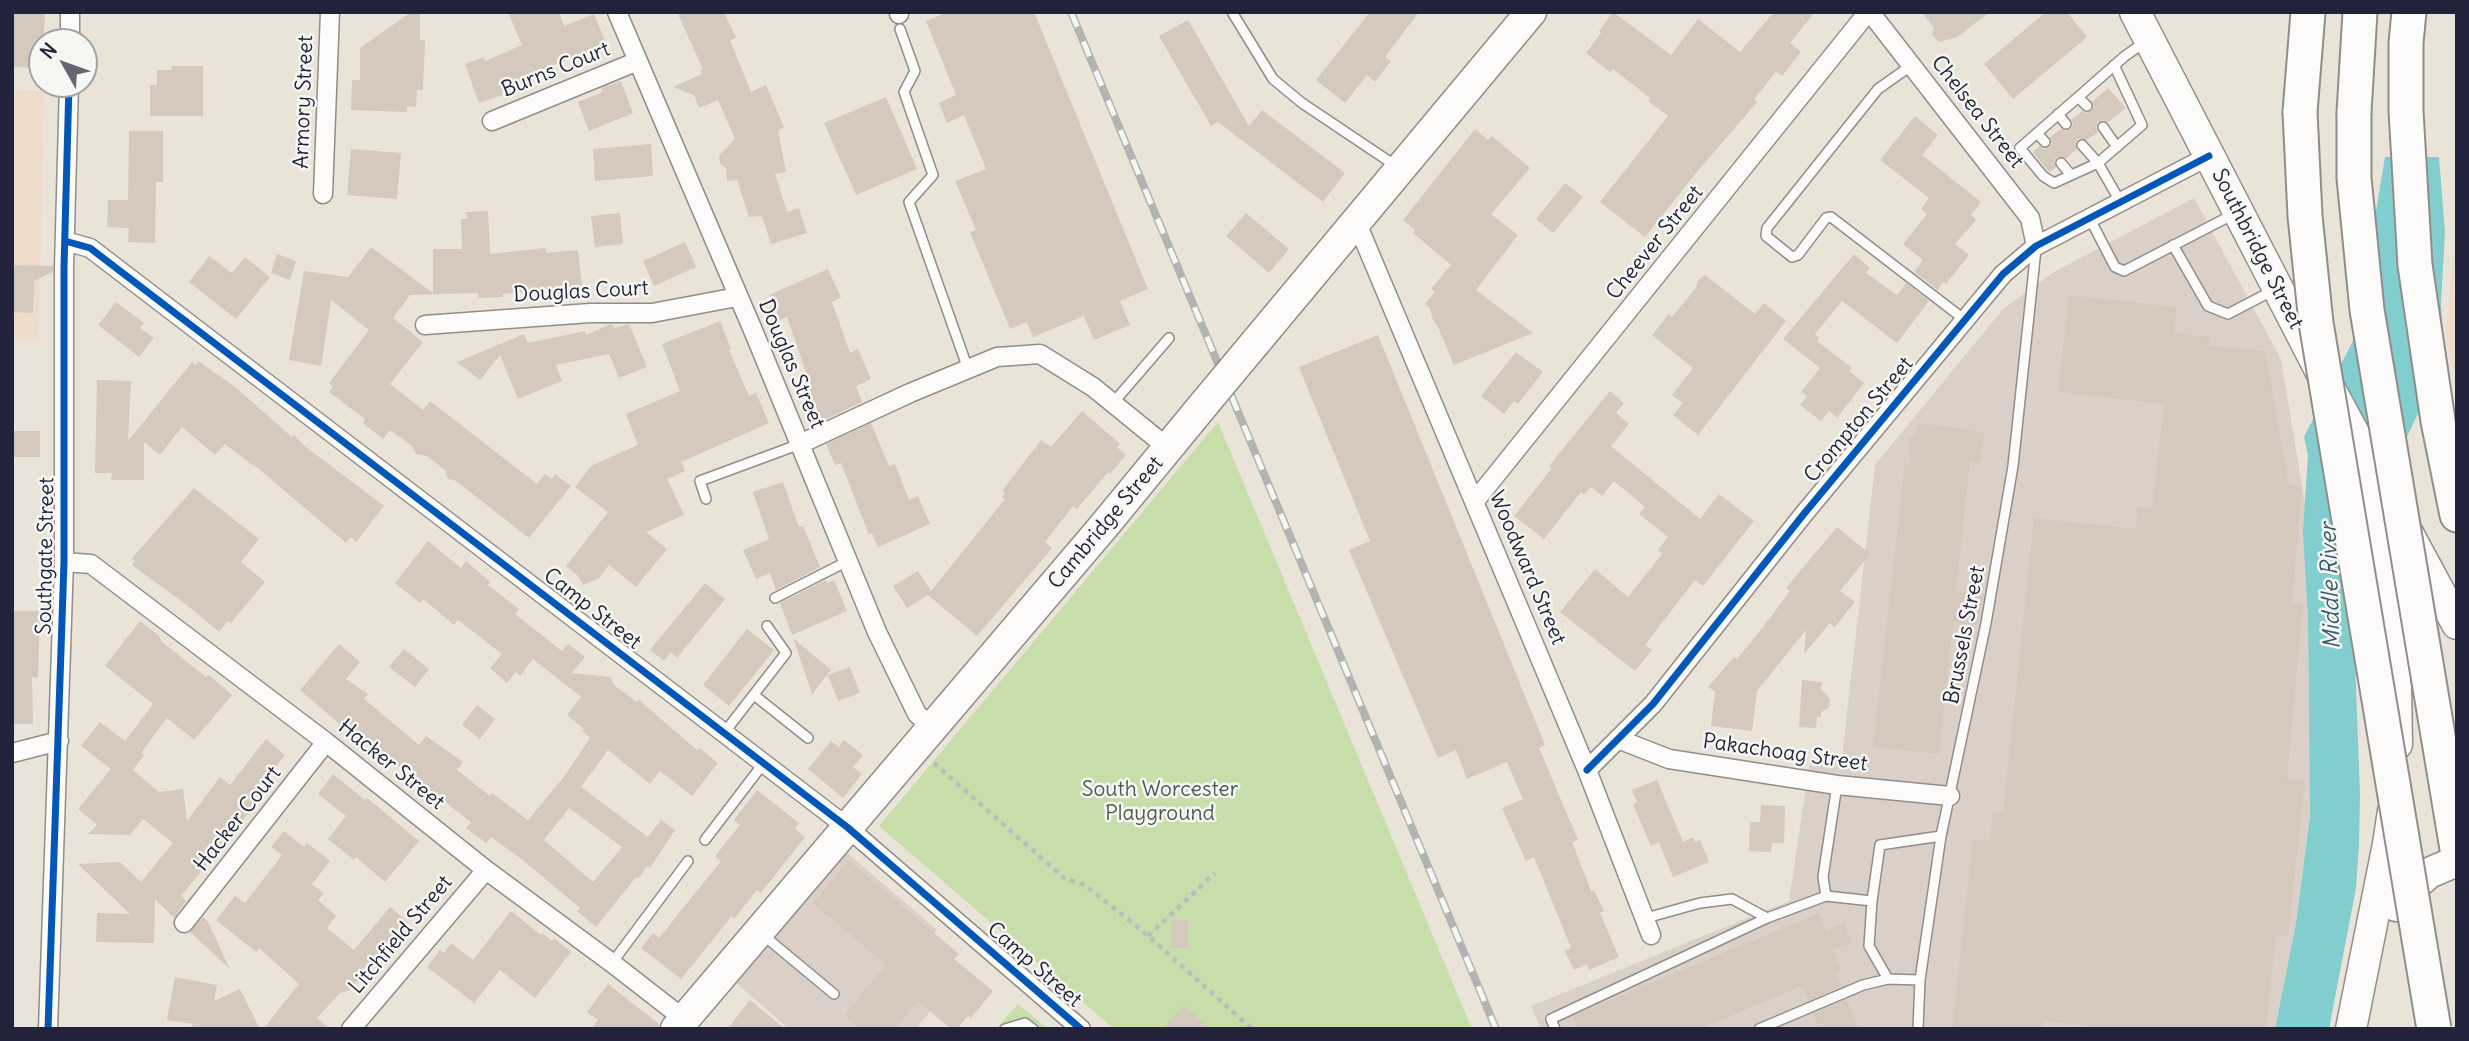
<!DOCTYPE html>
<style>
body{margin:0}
#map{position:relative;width:2469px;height:1041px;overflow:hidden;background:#eae4d8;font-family:Delius,sans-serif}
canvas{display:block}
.frame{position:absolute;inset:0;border:14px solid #22223b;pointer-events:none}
.north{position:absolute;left:28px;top:28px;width:70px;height:70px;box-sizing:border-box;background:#f6f6f2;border:2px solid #a1a1a9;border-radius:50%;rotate:310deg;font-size:19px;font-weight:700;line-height:28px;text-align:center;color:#22223b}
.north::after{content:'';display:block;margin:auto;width:24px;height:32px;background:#686672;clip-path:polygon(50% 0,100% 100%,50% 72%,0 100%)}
</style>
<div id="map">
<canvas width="2469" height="1041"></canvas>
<div class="frame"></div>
<div class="north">N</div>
</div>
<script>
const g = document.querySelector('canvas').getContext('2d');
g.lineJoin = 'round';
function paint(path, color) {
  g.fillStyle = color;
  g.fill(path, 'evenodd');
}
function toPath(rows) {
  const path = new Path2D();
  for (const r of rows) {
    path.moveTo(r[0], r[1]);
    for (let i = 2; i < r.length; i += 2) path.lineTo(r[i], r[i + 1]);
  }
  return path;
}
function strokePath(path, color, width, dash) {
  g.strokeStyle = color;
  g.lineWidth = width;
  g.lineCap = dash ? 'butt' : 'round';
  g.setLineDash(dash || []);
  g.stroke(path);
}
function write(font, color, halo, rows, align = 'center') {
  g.font = font + ' Delius,sans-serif';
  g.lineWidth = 5;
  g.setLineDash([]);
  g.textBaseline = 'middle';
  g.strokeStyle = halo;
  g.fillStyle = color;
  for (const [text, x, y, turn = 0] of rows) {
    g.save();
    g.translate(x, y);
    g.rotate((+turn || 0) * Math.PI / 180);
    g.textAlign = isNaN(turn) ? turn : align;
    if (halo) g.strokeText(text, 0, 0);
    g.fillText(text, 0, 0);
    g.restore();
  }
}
paint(toPath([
 [12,90,44,91,39,339,12,341],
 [2457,211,2457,386,2446,334]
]), '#efdbca');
paint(toPath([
 [2194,198,2281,359,2307,516,2310,816,2296,923,2275,1029,1541,1029,1531,1006,1789,901,1810,760,1842,757,1875,465,2003,309,2054,272],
 [846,852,937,930,895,979,931,1011,916,1029,789,1029,734,981]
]), '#dbd0c8');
paint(toPath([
 [1218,422,1472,1029,1114,1029,879,826],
 [1018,1004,1048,1029,996,1029]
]), '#c7deab');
paint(toPath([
 [2385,157,2439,157,2445,232,2441,304,2444,352,2440,367,2351,555,2360,793,2359,844,2356,888,2329,1029,2275,1029,2296,923,2310,816,2308,619,2303,531,2308,455,2304,437,2355,337]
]), '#82cdce');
paint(toPath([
 [12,12,45,12,42,68,12,67],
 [411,12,420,12,420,40,425,40,423,90,417,90,416,107,407,106,407,112,351,110,352,80,360,80,360,48],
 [508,12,559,12,564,26,594,14,606,43,536,72,538,77,502,93,503,95,479,103,465,64,484,57,485,61,522,45],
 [677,12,724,12,736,38,730,40,751,92,766,85,784,127,778,131,786,172,775,174,787,212,799,208,807,233,771,244,762,216,749,217,737,180,727,181,726,168,720,164,719,156,735,139,718,100,699,108,694,95,673,87,702,74,700,71,703,69],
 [948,12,1034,12,1148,289,1120,301,1130,325,1094,340,1084,316,1033,337,1027,322,1010,329,970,232,976,230,955,181,986,169,964,115,947,123,939,103,956,95,926,21],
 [1370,12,1419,12,1385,57,1391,61,1375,82,1367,75,1345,103,1316,80],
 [1613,12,1671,55,1698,19,1740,52,1774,12,1815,12,1790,43,1801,52,1782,76,1776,72,1754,99,1757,102,1696,173,1645,237,1600,202,1668,116,1648,101,1650,98,1613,69,1610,72,1586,53,1601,33,1599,31],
 [1922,12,1990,12,1957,37,1939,42,1932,35,1934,28],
 [2046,12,2067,12,2087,37,2013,99,1984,64],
 [1188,20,1249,126,1262,110,1345,173,1323,202,1218,122,1211,126,1159,36],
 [171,66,203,66,203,116,150,116,150,85,157,85,157,70,172,70],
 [621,81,633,113,589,131,578,102,603,92,601,88],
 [2108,88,2126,108,2108,122,2103,120,2098,122,2096,127,2098,132,2087,140,2078,139,2075,143,2077,149,2066,158,2057,157,2054,161,2056,167,2050,172,2048,171,2033,152,2040,146,2043,149,2049,148,2052,144,2050,137,2061,129,2066,131,2071,129,2073,124,2071,120,2082,111,2086,113,2091,111,2094,107,2092,102],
 [886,97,917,169,856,195,824,123],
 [1915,116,1938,135,1922,155,1981,202,1971,215,1976,220,1955,244,1969,255,1946,284,1943,282,1938,290,1914,272,1923,260,1903,244,1927,214,1921,209,1929,198,1880,160],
 [1475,129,1488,140,1492,136,1530,168,1491,214,1518,235,1476,290,1533,333,1454,365,1438,327,1433,320,1430,308,1425,304,1435,292,1431,289,1451,265,1413,233,1415,230,1403,220],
 [129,131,163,131,163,182,156,182,155,243,128,242,129,228,107,227,108,200,128,200],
 [651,144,653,176,595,181,593,149],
 [351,149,401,153,397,199,347,195],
 [1565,183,1583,197,1553,233,1536,219],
 [488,211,490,254,545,248,546,253,578,250,582,286,503,294,503,297,478,298,478,293,410,295,393,318,423,342,390,384,423,410,430,401,537,484,545,474,552,479,555,474,571,486,529,538,456,481,447,478,446,471,427,456,416,454,412,446,390,430,383,439,363,423,365,419,329,392,333,387,329,383,369,330,331,300,321,366,289,360,304,271,348,277,371,247,433,293,433,249,462,249,461,219,467,219,466,212],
 [620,213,623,244,595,247,591,216],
 [1246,213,1289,249,1269,273,1226,236],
 [685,242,696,267,654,286,643,261],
 [277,254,296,261,290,280,271,273],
 [1854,254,1870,268,1866,273,1897,295,1906,283,1929,301,1897,343,1842,301,1815,334,1819,338,1817,341,1852,368,1849,371,1864,383,1837,418,1829,411,1821,421,1800,405,1807,396,1801,392,1820,368,1783,339],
 [209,256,232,273,245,257,270,277,236,319,189,282],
 [12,265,53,266,53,272,34,281,33,313,12,312],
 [828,269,841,297,832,302,850,353,858,349,871,379,856,386,862,402,822,421,802,374,806,372,787,317,780,320,769,295],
 [1705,275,1755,314,1764,303,1786,321,1698,435,1673,415,1683,403,1672,395,1693,368,1652,335,1669,314,1672,317,1696,288,1698,280],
 [2069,295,2177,307,2174,333,2210,337,2209,346,2265,351,2289,485,2302,487,2292,603,2303,604,2287,779,2305,781,2288,936,2276,935,2266,1029,2087,1029,2088,1026,2043,1021,2042,1029,1952,1029,1973,839,1990,841,1993,812,2003,813,2034,518,2136,529,2137,506,2152,508,2164,404,2058,392],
 [116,302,144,323,140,328,154,338,139,357,98,325],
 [720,321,731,349,729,350,749,396,756,393,769,423,681,462,685,471,667,479,684,515,646,532,667,549,636,587,609,565,599,578,583,585,579,577,566,566,608,512,575,487,591,466,638,445,626,414,680,391,662,344],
 [611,324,615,328,629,324,647,367,619,378,609,354,556,365,562,381,518,399,500,355,480,380,457,362,524,334,528,343,585,331,586,335],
 [1378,335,1545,745,1539,748,1578,840,1572,842,1591,891,1594,890,1604,911,1600,913,1619,957,1589,970,1587,964,1574,970,1565,951,1571,948,1534,857,1526,861,1502,808,1523,799,1507,762,1467,779,1456,750,1438,758,1349,550,1370,541,1299,367],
 [1516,352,1543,372,1518,404,1514,401,1504,414,1481,396],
 [198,361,234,386,292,437,294,435,306,447,384,506,356,542,351,537,346,543,253,464,252,465,225,444,215,455,182,427,160,455,144,442,144,480,111,480,112,473,95,473,97,380,131,381,128,441,192,362,196,365],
 [1610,391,1624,403,1616,413,1629,424,1611,446,1700,519,1719,494,1754,521,1703,586,1695,580,1645,645,1652,650,1635,671,1560,612,1595,569,1628,597,1662,554,1658,550,1668,537,1639,514,1645,507,1614,481,1602,496,1591,487,1584,495,1581,492,1544,539,1514,516,1552,468,1549,466],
 [1082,411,1120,444,1117,447,1126,455,1110,474,1108,472,1077,509,1073,506,1045,542,1052,548,977,636,928,595,907,608,893,586,918,571,931,591,1005,499,1002,497,1005,493,1002,491,1041,440,1051,447],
 [871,423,889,466,895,464,909,500,918,496,930,524,878,547,872,533,869,535,841,463,835,465,826,444],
 [1919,423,1984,432,1980,463,1970,461,1956,591,1984,594,1978,625,1953,622,1939,754,1873,747,1905,463,1910,464,1909,440,1918,429],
 [12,431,40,431,40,457,12,457],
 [783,482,799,527,803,526,820,567,776,590,770,573,756,579,743,550,769,539,753,492],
 [194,488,259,539,241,562,265,582,231,623,228,621,219,632,188,606,132,565,135,561,132,558],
 [1837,527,1870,554,1840,591,1855,602,1835,627,1830,623,1804,654,1806,630,1757,691,1752,731,1711,726,1715,691,1708,687,1734,657,1737,659,1763,627,1790,591,1786,588],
 [428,541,461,568,466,561,490,582,488,585,519,609,515,614,562,651,568,644,585,657,572,673,610,677,615,686,637,702,639,700,697,750,699,748,718,763,692,796,660,771,650,784,608,750,581,787,648,837,661,820,675,830,650,868,647,866,638,879,636,877,596,927,577,911,580,908,524,861,491,837,486,843,466,828,471,822,351,729,349,732,300,690,339,644,360,662,346,679,368,694,364,699,419,745,426,736,463,762,457,770,490,796,492,793,528,820,566,774,590,738,582,731,584,729,567,715,581,697,533,659,520,676,516,672,507,683,490,668,502,654,458,620,454,625,423,599,420,603,395,583],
 [569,808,622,847,593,882,544,840],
 [826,580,827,583,834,580,847,611,792,635,780,603],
 [705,583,725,599,677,658,671,652,664,661,650,650],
 [12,611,40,611,38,678,32,677,33,724,12,724],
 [140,621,158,635,162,642,206,677,209,675,232,695,194,740,167,718,141,753,144,755,133,770,159,792,183,789,187,821,220,777,230,785,266,739,285,755,250,799,256,804,181,896,186,901,174,918,155,899,154,943,96,942,97,913,130,914,78,864,120,862,141,882,173,843,143,819,130,835,88,834,97,825,78,809,111,769,81,746,100,722,125,741,153,704,105,666],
 [747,629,774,650,729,706,703,685],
 [793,638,831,670,812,694],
 [404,649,429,669,415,687,389,667],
 [850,667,860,693,838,701,828,675],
 [1802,680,1822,682,1821,689,1830,699,1829,708,1821,712,1821,717,1817,717,1816,728,1799,727],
 [477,705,495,719,480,739,462,725],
 [844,740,863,755,853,767,862,774,843,798,808,769,831,741,839,747],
 [333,774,365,800,367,798,419,841,385,882,356,857,354,860,328,839,346,816,318,794],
 [1657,780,1683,842,1693,837,1695,842,1700,840,1709,862,1673,877,1659,842,1651,846,1633,804,1637,802,1632,790],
 [757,790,799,823,795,829,805,837,761,893,757,890,734,919,732,916,681,979,641,948,653,933,659,938,721,861,715,856,740,825,734,820],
 [1761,805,1785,806,1784,843,1772,843,1771,852,1749,851,1750,822,1760,822],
 [284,831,304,847,307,843,330,861,312,884,324,893,318,900,336,916,327,928,354,950,390,907,409,923,370,969,368,968,351,989,339,994,317,1018,330,1029,263,1029,299,984,259,948,256,952,216,920,235,896,245,903,282,855,271,847],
 [849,861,959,954,954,959,993,991,971,1018,968,1016,957,1029,951,1029,918,1001,896,1029,860,1029,845,1015,886,965,813,903],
 [511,911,541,935,542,933,552,941,554,938,571,952,535,998,500,970,474,1003,427,967,440,950,444,953,451,943,473,960],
 [1819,913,1826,931,1844,923,1852,943,1833,950,1841,970,1836,972,1842,986,1808,1001,1802,986,1699,1029,1578,1029,1573,1016],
 [203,917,208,922,230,969,190,932],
 [1171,920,1188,920,1188,948,1171,948],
 [175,977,217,985,214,1001,240,989,260,1029,190,1029,193,1024,167,1020],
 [608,984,659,1024,659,1029,591,1029,598,1020,587,1012],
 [1847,999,1859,1029,1819,1029,1813,1014],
 [750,1000,785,1029,727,1029],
 [1184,1005,1210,1029,1163,1029]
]), '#d5c8bc');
const service = toPath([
 [1232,12,1273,79,1302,103,1396,166],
 [900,29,915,71,904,92,933,175,909,202,968,369],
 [1912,65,1878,89,1767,228,1766,236,1792,257,1798,255,1826,218,1831,217,1965,320],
 [2078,97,2087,106],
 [2058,114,2066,124],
 [2103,127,2117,147],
 [2037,133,2045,142],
 [2082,145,2098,163,2142,125,2114,65],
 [2061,163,2071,175],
 [2121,203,2098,163,2054,183,2043,176,2020,148,2125,56,2145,42],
 [2090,219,2115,267,2124,271,2234,214],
 [2173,245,2208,306,2228,314,2272,291],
 [1113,403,1169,338],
 [706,499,700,481,800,444],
 [775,598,848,561],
 [754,695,808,738],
 [724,733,786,653,767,626],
 [705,840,763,764],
 [1826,896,1823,877,1837,785],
 [1646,918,1700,903,1732,899,1767,918,1826,896,1872,901],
 [763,935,834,994],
 [612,963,688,861],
 [1888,979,1869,946,1872,901,1880,845,1941,836],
 [1005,1029,1025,1023,1033,1029],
 [1555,1029,1551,1019,1767,918],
 [1759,1029,1863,985,1888,979,1920,980],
 [1918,1029,1920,980,1941,836,1986,623,2013,466,2036,249]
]);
const minor = toPath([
 [617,12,755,335,877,632,917,714,932,727],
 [899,12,899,14],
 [1870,12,2030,218,2036,246],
 [70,42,70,12],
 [492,121,638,61],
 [323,194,330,12],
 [1356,221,1587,770,1651,935],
 [65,241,90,248,847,827,1081,1029],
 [425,325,590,313,652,313,737,297],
 [800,444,910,393,997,357,1040,354,1093,387,1168,448],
 [1475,501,1868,12],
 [64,562,91,564,326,742,486,870,612,963,684,1019],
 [1618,739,1669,759,1837,785,1950,796],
 [12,753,59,741],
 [1587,770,1653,704,1803,515,2003,274,2036,246,2209,156],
 [184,923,326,742],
 [48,1029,64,562,64,267,69,84],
 [351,1029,486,870]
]);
const primary = toPath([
 [2135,12,2322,374,2457,624],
 [1255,343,1531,12],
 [2360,468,2376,531,2390,608,2396,688,2397,744],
 [2396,906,2405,894,2429,873,2457,861],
 [676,1029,1103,527,1205,403],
 [2351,1029,2388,844,2393,811]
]);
const motorway = toPath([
 [2409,12,2406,43,2406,111,2415,265,2438,421,2457,515],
 [2300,112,2308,12],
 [2354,113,2360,12]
]);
strokePath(service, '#908d8b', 12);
strokePath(minor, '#908d8b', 21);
strokePath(primary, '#908d8b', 33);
strokePath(motorway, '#908d8b', 37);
strokePath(toPath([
 [934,763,1064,878,1085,885,1145,933,1252,1029],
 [1148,936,1215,873]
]), '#bdbcbd', 4.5, [5, 5]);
strokePath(service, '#fcfbf9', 9);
strokePath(minor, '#fcfbf9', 18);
strokePath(primary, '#fcfbf9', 30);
strokePath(motorway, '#fcfbf9', 33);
const rail = toPath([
 [1071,12,1496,1029]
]);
strokePath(rail, '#b4b3b4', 8);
strokePath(rail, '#f6f6f2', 5, [16]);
const primaryBridge = toPath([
 [1205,403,1255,343]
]);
const motorwayBridge = toPath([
 [2300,112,2305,216,2316,323,2434,1029],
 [2354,113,2354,178,2367,310,2457,849]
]);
strokePath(primaryBridge, '#908d8b', 33, []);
strokePath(motorwayBridge, '#908d8b', 37, []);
strokePath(primaryBridge, '#fcfbf9', 30);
strokePath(motorwayBridge, '#fcfbf9', 33);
strokePath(toPath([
 [65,241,90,248,847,827,1081,1029],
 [1587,770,1653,704,1803,515,2003,274,2036,246,2209,156],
 [48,1029,64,562,64,267,69,84]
]), '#0057b8', 7);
write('21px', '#22223b', '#f6f6f2', [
 ["Burns Court",556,70,-22],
 ["Armory Street",304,102,-88],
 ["Chelsea Street",1977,112,52],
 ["Cheever Street",1655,243,-51],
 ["Southbridge Street",2257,249,63],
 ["Douglas Court",581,292,-3],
 ["Douglas Street",791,364,67],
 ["Crompton Street",1859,420,-50],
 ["Cambridge Street",1106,523,-50],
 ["Southgate Street",46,556,-89],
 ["Woodward Street",1527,568,67],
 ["Camp Street",592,609,38],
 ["Brussels Street",1965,635,-79],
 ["Pakachoag Street",1785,753,8],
 ["Hacker Street",391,765,39],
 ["Hacker Court",238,819,-52],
 ["Litchfield Street",401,935,-50],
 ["Camp Street",1034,965,41]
]);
write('21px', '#4b5952', '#f6f6f2', [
 ["South Worcester",1160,790],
 ["Playground",1160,814]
]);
write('italic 23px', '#345a6d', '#f6f6f2', [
 ["Middle River",2331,586,-92]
]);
</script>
